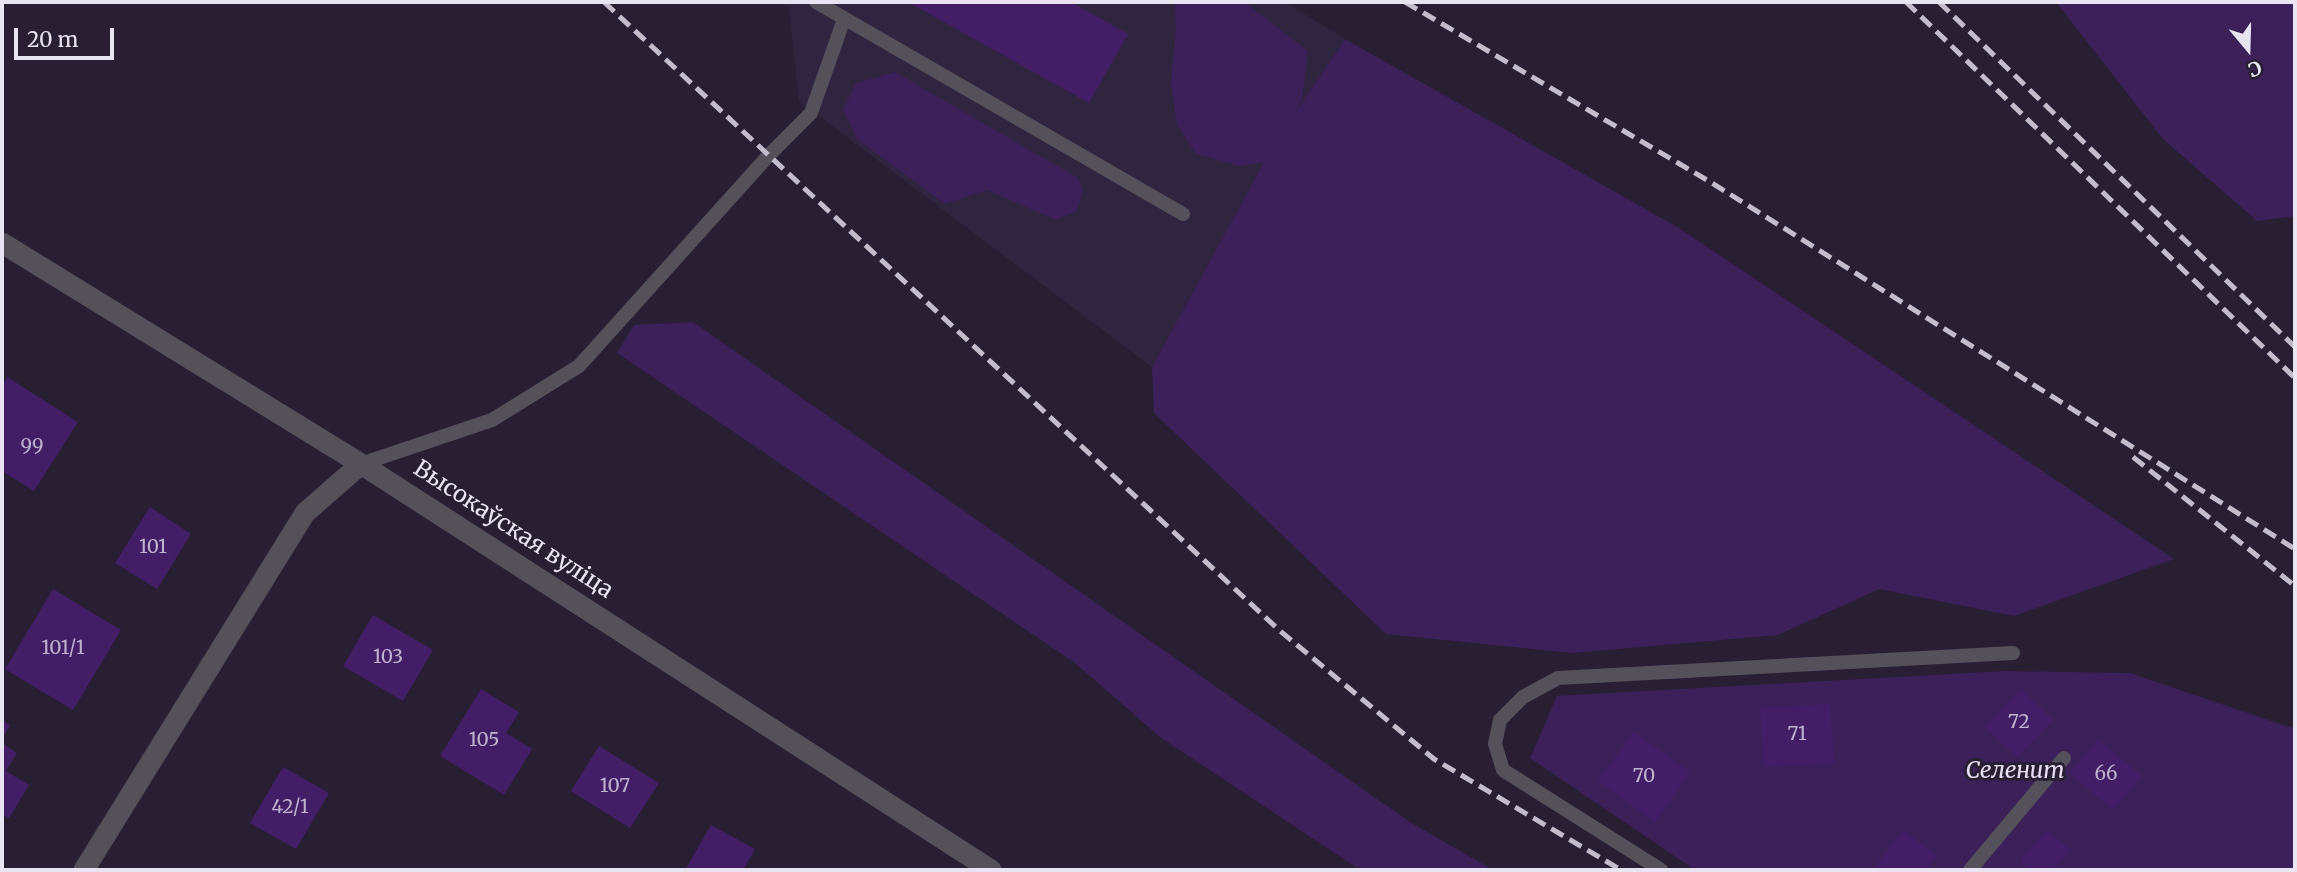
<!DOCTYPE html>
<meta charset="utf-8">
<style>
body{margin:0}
#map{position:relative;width:2297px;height:872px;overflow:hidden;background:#281f33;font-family:Merriweather,serif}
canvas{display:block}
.frame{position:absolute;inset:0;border:4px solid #e9e4f2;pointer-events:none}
.north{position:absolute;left:2213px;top:14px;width:70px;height:70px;-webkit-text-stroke:5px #281f33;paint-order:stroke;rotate:161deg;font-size:19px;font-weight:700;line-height:28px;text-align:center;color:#e9e4f2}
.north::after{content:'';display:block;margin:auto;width:24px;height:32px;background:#e9e4f2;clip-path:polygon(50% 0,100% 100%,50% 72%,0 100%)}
.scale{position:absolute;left:14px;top:28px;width:100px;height:32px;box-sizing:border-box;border:4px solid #e9e4f2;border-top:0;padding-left:9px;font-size:21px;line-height:24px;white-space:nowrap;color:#e9e4f2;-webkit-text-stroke:5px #281f33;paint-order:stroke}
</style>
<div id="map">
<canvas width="2297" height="872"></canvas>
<div class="frame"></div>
<div class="north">С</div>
<div class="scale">20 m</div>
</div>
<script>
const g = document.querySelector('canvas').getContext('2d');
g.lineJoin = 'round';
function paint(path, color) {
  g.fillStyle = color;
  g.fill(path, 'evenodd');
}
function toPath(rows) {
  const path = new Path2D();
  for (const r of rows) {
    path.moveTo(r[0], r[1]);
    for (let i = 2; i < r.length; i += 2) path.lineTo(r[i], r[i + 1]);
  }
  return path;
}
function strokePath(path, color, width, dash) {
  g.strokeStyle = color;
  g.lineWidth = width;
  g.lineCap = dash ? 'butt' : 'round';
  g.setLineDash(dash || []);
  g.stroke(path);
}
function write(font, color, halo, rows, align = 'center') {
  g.font = font + ' Merriweather,serif';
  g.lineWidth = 6;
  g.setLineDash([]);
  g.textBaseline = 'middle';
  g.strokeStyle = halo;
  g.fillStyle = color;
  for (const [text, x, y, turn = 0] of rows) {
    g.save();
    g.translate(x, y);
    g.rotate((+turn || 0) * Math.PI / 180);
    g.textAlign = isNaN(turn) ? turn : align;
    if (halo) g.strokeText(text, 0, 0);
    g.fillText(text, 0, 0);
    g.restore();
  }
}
paint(toPath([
 [778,2,1285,2,1345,39,1272,148,1152,367,799,101,789,8]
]), '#30253f');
paint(toPath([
 [1175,2,1244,2,1308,51,1302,100,1288,123,1345,39,1679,228,2174,559,2014,616,1879,589,1778,635,1572,653,1386,634,1154,413,1152,367,1264,162,1239,166,1196,154,1177,125,1171,82,1176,31],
 [2056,2,2295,2,2295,216,2257,221,2163,139],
 [895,72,1078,178,1083,190,1077,211,1056,220,987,190,945,204,857,139,843,110,856,83],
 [693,322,1410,822,1493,870,1360,870,1160,737,1075,663,617,353,634,325],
 [2003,671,2130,673,2295,729,2295,870,1695,870,1530,758,1557,696]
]), '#3c205a');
paint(toPath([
 [908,2,1071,2,1128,34,1089,103],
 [7,377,78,422,34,491,2,471,2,386],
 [150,507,191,534,157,589,115,563],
 [53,589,121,630,73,710,5,669],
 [373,615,433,650,403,701,343,666],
 [481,689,519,712,506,733,532,749,504,795,440,756],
 [2021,689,2053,720,2017,757,1985,727],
 [1830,704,1834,763,1764,767,1760,708],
 [2,719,10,725,2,739],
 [1634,732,1690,772,1655,822,1598,781],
 [2098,740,2142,776,2113,810,2070,773],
 [2,743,17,753,6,771,29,785,9,818,2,814],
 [599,746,659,783,630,828,571,791],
 [283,767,329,793,296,849,250,823],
 [711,825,755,849,743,870,685,870],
 [1903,830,1937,856,1926,870,1873,870],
 [2047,830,2070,850,2053,870,2030,870,2020,861]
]), '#421e67');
strokePath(toPath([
 [816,2,1183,214],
 [361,464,492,420,579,366,769,155,811,113,844,19],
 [1661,870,1503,770,1495,744,1500,720,1523,697,1558,678,2013,653],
 [1970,870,2064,758]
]), '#55515b', 14);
strokePath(toPath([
 [2,243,361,464,991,870],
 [84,870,305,513,361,464]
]), '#55515b', 21);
strokePath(toPath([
 [604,2,1279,630,1434,759,1621,870],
 [1405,2,1712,183,2295,549],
 [1906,2,2295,378],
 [1939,2,2295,347],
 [2133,457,2295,586]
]), '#c2bccb', 5, [14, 7]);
write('19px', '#bfb2cf', null, [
 ["99",32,447],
 ["101",153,548],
 ["101/1",63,649],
 ["103",388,658],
 ["72",2019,723],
 ["71",1797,735],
 ["105",484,741],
 ["66",2106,775],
 ["70",1644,777],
 ["107",615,787],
 ["42/1",290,808]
]);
write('23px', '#e9e4f2', '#281f33', [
 ["Высокаўская вуліца",513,530,33]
]);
write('italic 23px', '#e7dff5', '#281f33', [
 ["Селенит",2015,771]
]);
</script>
